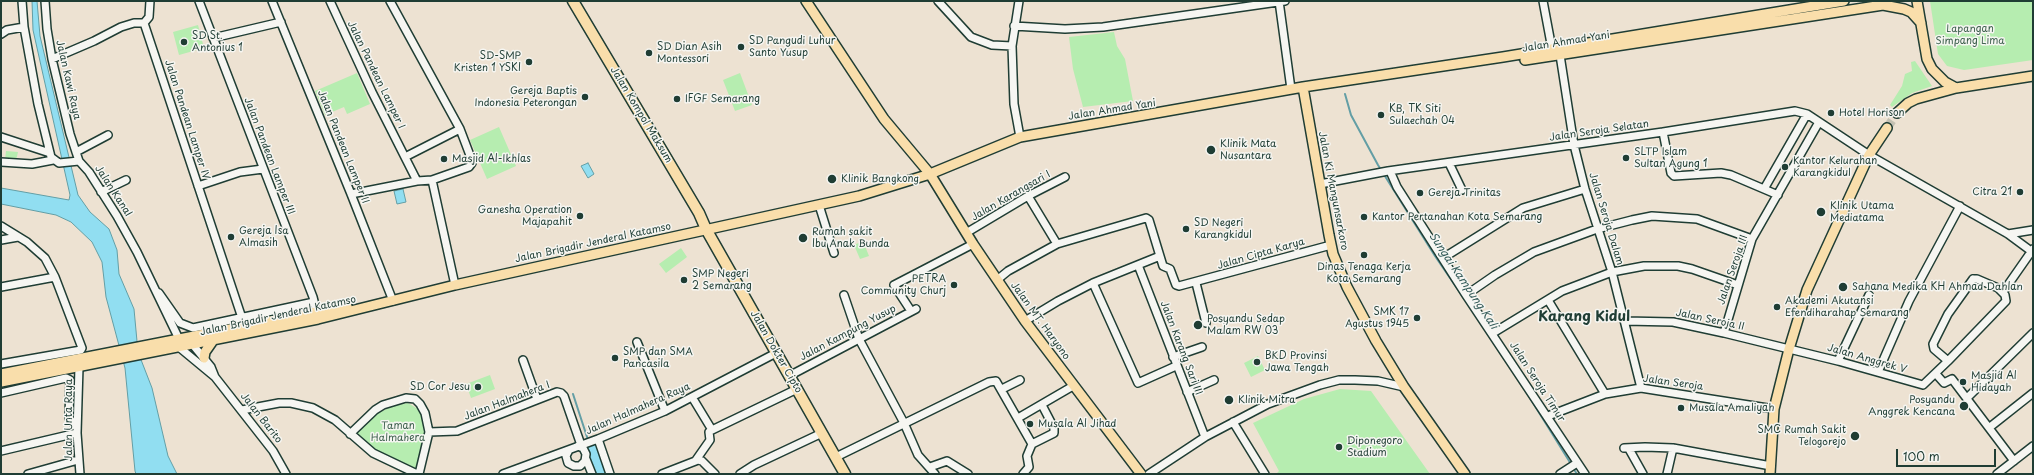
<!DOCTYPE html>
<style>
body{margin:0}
#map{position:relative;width:2034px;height:475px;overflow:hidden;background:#ede2d2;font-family:"Playpen Sans",sans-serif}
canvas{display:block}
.frame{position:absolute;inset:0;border:2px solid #1f3d34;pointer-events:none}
.scale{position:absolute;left:1896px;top:449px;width:100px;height:18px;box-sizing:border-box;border:2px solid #1f3d34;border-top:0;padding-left:5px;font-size:12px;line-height:14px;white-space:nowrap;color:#1f3d34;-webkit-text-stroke:3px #f6f6f2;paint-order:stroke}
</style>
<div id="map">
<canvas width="2034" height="475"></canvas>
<div class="frame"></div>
<div class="scale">100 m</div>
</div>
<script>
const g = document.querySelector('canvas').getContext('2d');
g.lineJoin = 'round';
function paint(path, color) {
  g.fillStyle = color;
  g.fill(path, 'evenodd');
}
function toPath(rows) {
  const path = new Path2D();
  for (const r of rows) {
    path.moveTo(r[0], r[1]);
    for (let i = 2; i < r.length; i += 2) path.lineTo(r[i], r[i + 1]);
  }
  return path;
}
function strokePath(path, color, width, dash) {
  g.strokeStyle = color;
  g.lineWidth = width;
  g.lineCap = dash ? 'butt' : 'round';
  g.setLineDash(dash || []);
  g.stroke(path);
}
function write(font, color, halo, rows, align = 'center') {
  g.font = font + ' "Playpen Sans",sans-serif';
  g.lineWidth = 3;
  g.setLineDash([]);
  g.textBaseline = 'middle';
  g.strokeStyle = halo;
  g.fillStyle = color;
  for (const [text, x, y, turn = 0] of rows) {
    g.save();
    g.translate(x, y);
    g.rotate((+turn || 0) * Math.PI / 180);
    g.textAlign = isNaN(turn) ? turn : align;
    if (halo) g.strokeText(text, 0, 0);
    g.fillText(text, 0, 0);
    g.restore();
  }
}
paint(toPath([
 [1930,1,2033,1,2033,60,1964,70,1947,66,1938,54],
 [198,25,204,48,179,55,173,32],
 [1114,32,1117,46,1125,59,1133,101,1083,107,1073,69,1069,37],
 [1915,61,1932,86,1912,93,1892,107,1890,105,1902,86,1905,74,1912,71,1911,62],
 [357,73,370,104,347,114,344,107,325,115,315,91],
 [740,73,752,105,735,111,723,80],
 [499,127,516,166,487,179,470,140],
 [6,151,18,152,16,161,5,160],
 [863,241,869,256,860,259,854,245],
 [681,248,687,257,666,273,659,264],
 [1258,356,1265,370,1251,377,1244,363],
 [490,375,495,389,471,398,466,384],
 [1340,389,1371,391,1430,474,1276,474,1279,471,1253,423,1304,399],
 [408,403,418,409,423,419,424,434,416,469,374,450,356,433,376,414,395,405]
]), '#b6edb0');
const water = toPath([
 [32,1,37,1,40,36,78,195,90,212,109,229,117,250,119,274,134,309,138,352,152,388,168,456,177,474,136,474,135,471,125,368,106,297,102,262,92,242,71,222,56,215,1,204,1,188,69,200,70,195,33,30,32,1],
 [588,163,594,174,588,178,581,166,588,163],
 [403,189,406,202,397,204,394,191,403,189]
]);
paint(water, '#91def1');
strokePath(water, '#639ea5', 1);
strokePath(toPath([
 [1345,94,1351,115,1378,165,1435,256,1465,300],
 [1487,333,1507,363],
 [1525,390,1571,464],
 [573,394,588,440],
 [589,445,591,449],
 [1573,468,1577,474]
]), '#639ea5', 2);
strokePath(toPath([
 [591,449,600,474]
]), '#91def1', 12);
strokePath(toPath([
 [1887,128,1897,113]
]), '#c4c1b2', 9, [9, 4.5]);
const minor = toPath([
 [22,1,24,27,38,104,51,157,59,163,79,161,89,172,117,216,137,252,179,339],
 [45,1,47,29,52,59,70,134,79,161],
 [199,1,313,297,318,317],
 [272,1,351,194,393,301],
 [330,1,372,92,417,181,432,180,469,167,472,163,471,158,460,129,390,1],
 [938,1,971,37,992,45,1012,46],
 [1019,1,1012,46,1014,104,1020,137],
 [1279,1,1291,89],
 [1543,1,1552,49],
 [144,23,242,318],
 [144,23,149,17,150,1],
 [1014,26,1065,29,1103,27,1285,1],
 [1,34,7,30,24,27],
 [213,38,281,22],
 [1560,55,1574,145,1585,189,1612,272,1641,388],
 [52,59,94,41,121,27,134,23,144,23],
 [1663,132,1671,173,1674,176,1721,173,1731,175,1778,195],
 [1,137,50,153],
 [76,152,108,135],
 [405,157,460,129],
 [1,162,32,164,53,160],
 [1449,163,1462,190],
 [1390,171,1397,187,1466,295,1585,474],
 [432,180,455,285],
 [1320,184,1388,171,1663,132,1795,111,1807,114,1869,155,2008,234,2031,251],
 [198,186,240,172,263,169],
 [1764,189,1807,114],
 [101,192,126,180],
 [351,194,417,181],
 [1028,196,1057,244],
 [819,205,834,253],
 [1,226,27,242,45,258,55,277,82,348,81,350,1,364],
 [966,233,1028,196,1065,177],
 [2008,234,2033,230],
 [1,240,18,237],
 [1443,258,1523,208,1585,189],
 [1138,265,1205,437],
 [1973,279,1977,279,1998,288,2005,295,2006,301,1948,361,1934,349,1933,344,1948,314,1973,279],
 [997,280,1008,271,1057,244,1146,218,1149,220,1163,266,1170,269,1176,285,1179,286,1331,245],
 [1093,283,1138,383,1176,366],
 [1196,283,1206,323],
 [1,287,55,277],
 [2003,292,2033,249],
 [159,293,180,323,193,328,314,302],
 [844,295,859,339,904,423,918,455,935,474],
 [1466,295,1495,275,1534,252,1597,229,1632,220,1652,216,1697,219,1752,239],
 [1548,300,1605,394],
 [911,311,894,285,973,244],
 [1025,321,1058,301,1093,283,1160,256],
 [1625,321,1673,322,1724,333,1838,361,1923,385,1948,361],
 [1493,333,1562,291,1612,272,1644,266,1678,266,1692,269,1738,285],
 [1724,333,1752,239,1819,122],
 [637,342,665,411],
 [193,345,211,367,215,377,273,451,286,474],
 [180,348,215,377],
 [1173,357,1202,347],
 [523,360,537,399],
 [1838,361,1869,295],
 [79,367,77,433,80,474],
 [1878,372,1909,301,1960,206],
 [1936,374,1944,383,1952,379,2014,461],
 [789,376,916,309],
 [1002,389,1020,380],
 [1187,392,1214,380],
 [1,393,66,378,70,380,69,418,77,428],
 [692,397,712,430,797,389],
 [1967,398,2033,333],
 [242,410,279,403,291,403,313,408,335,420,373,453,417,474],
 [1548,416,1605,394,1641,388,1774,409],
 [1018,418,1073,386],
 [1233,422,1265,474],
 [1990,427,2033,393],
 [429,432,457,431,557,392,561,393,564,396,581,445],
 [350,434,375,410,383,405,406,398,415,399,420,404,425,413,429,432,419,474],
 [598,439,610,474],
 [1032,444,1054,433,1054,428,1042,405],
 [1624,448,1645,447,1673,448,1771,466],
 [1629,449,1643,474],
 [569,450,566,456,568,463,574,466,580,466,585,461,586,454,583,448,578,446],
 [1,451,77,433],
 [836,457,989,382,996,381,1032,444,1027,456,1029,467,1023,474],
 [586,459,592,474],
 [696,460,710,440,709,432,711,430],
 [930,467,947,461,968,474],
 [28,474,78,460],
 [503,474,598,439,665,411,776,353],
 [662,474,698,460,702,461,715,474],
 [740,474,754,465,822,433],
 [1149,474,1205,437,1268,404,1320,385,1339,380,1355,380,1378,381,1404,387],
 [1560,474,1577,463],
 [1667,474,1673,448],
 [1997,474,2033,446]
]);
const major = toPath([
 [806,1,884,119,930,174,973,244,1025,321,1141,474],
 [1917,1,1927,59,1932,69,1945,82,1956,88,2033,76],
 [1525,60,1883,5,1904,9,1911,12,1921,23],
 [1303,87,1329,235,1333,254,1347,287,1376,341,1404,387,1465,474],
 [1897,113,1908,103,1916,99,1956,88],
 [204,358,205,352,212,342],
 [1,374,347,306],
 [1,382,318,319,455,285,859,196,930,174,1020,137,1303,87,1503,57,1844,1],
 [1770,474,1774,409,1789,349,1807,290,1869,155,1887,128]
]);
const highway = toPath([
 [573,1,699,213,706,229,845,474]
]);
strokePath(minor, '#1f3d34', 10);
strokePath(major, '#1f3d34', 12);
strokePath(highway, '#1f3d34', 13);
strokePath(minor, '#f6f6f2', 7);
strokePath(major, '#f9deab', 9);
strokePath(highway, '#f9deab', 10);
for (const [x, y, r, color] of [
 [184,42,4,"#1f3d34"],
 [741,47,4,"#1f3d34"],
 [649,53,4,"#1f3d34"],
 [529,62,4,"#1f3d34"],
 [585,97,4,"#1f3d34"],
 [677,99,4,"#1f3d34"],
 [1831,113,4,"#1f3d34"],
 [1381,115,4,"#1f3d34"],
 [1211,150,5,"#1f3d34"],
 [1626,158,4,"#1f3d34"],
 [444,159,4,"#1f3d34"],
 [1785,167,4,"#1f3d34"],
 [832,179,5,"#1f3d34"],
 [2020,192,4,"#1f3d34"],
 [1420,193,4,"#1f3d34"],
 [1821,212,5,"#1f3d34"],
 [580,216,4,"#1f3d34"],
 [1364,217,4,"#1f3d34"],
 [1186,229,4,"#1f3d34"],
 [231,237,4,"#1f3d34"],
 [803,238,5,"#1f3d34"],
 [1364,255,4,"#1f3d34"],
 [684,280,4,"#1f3d34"],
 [954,285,4,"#1f3d34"],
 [1843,287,5,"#1f3d34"],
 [1777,307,4,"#1f3d34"],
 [1417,318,4,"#1f3d34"],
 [1198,325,5,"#1f3d34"],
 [615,358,4,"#1f3d34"],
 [1257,362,4,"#1f3d34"],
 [1963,382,4,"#1f3d34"],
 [478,387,4,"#1f3d34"],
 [1229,400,5,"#1f3d34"],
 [1964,406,5,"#1f3d34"],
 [1681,408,4,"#1f3d34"],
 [1030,424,4,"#1f3d34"],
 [1855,436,5,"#1f3d34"],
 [1339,447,4,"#1f3d34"]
]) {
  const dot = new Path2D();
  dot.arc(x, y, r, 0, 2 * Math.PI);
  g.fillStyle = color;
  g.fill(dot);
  strokePath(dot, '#f6f6f2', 1.5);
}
write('10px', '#3d604d', '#f6f6f2', [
 ["Lapangan",1970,29],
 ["Simpang Lima",1970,41],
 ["Taman",398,426],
 ["Halmahera",398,438]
]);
write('10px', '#1f3d34', '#f6f6f2', [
 ["SD St.",192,36],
 ["Antonius 1",192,48],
 ["SD Pangudi Luhur",749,41],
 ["Santo Yusup",749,53],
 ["SD Dian Asih",657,47],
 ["Montessori",657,59],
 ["SD-SMP",521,56,"right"],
 ["Kristen 1 YSKI",521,68,"right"],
 ["Gereja Baptis",577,91,"right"],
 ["Indonesia Peterongan",577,103,"right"],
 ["IFGF Semarang",685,99],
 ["KB, TK Siti",1389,109],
 ["Sulaechah 04",1389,121],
 ["Hotel Horison",1839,113],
 ["Klinik Mata",1220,144],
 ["Nusantara",1220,156],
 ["SLTP Islam",1634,152],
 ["Sultan Agung 1",1634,164],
 ["Masjid Al-Ikhlas",452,159],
 ["Kantor Kelurahan",1793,161],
 ["Karangkidul",1793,173],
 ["Klinik Bangkong",841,179],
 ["Citra 21",2012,192,"right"],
 ["Gereja Trinitas",1428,193],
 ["Klinik Utama",1830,206],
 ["Mediatama",1830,218],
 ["Ganesha Operation",572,210,"right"],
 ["Majapahit",572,222,"right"],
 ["Kantor Pertanahan Kota Semarang",1372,217],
 ["SD Negeri",1194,223],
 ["Karangkidul",1194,235],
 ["Gereja Isa",239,231],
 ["Almasih",239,243],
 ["Rumah sakit",812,232],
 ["Ibu Anak Bunda",812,244],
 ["Dinas Tenaga Kerja",1364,267,"center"],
 ["Kota Semarang",1364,279,"center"],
 ["SMP Negeri",692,274],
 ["2 Semarang",692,286],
 ["PETRA",946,279,"right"],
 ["Community Churj",946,291,"right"],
 ["Sahana Medika KH Ahmad Dahlan",1852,287],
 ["Akademi Akutansi",1785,301],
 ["Efendiharahap Semarang",1785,313],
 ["SMK 17",1409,312,"right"],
 ["Agustus 1945",1409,324,"right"],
 ["Posyandu Sedap",1207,319],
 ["Malam RW 03",1207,331],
 ["SMP dan SMA",623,352],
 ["Pancasila",623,364],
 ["BKD Provinsi",1265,356],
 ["Jawa Tengah",1265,368],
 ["Masjid Al",1971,376],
 ["Hidayah",1971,388],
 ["SD Cor Jesu",470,387,"right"],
 ["Klinik Mitra",1238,400],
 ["Posyandu",1955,400,"right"],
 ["Anggrek Kencana",1955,412,"right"],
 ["Musala Amaliyah",1689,408],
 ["Musala Al Jihad",1038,424],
 ["SMC Rumah Sakit",1846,430,"right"],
 ["Telogorejo",1846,442,"right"],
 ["Diponegoro",1347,441],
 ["Stadium",1347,453]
], 'left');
write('10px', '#1f3d34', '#f6f6f2', [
 ["Jalan Ahmad Yani",1566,42,-9],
 ["Jalan Pandean Lamper I",376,75,64],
 ["Jalan Kawi Raya",68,80,77],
 ["Jalan Ahmad Yani",1112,110,-9],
 ["Jalan Kompol Maksum",641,115,59],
 ["Jalan Pandean Lamper IV",187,120,72],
 ["Jalan Seroja Selatan",1599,131,-8],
 ["Jalan Pandean Lamper II",343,147,68],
 ["Jalan Pandean Lamper III",269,156,69],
 ["Jalan Kanal",113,191,57],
 ["Jalan Ki Mangunsarkoro",1333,191,79],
 ["Jalan Karangsari I",1011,196,-30],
 ["Jalan Seroja Dalam",1606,219,73],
 ["Jalan Brigadir Jenderal Katamso",593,243,-12],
 ["Jalan Cipta Karya",1261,254,-16],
 ["Jalan Seroja III",1733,270,-71],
 ["Jalan Brigadir Jenderal Katamso",278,316,-12],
 ["Jalan Seroja II",1710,320,12],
 ["Jalan MT. Haryono",1040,321,54],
 ["Jalan Kampung Yusup",848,333,-28],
 ["Jalan Karang Sari III",1181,348,69],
 ["Jalan Dokter Cipto",776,352,60],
 ["Jalan Anggrek V",1867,359,16],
 ["Jalan Seroja Timur",1537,382,57],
 ["Jalan Seroja",1673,383,8],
 ["Jalan Halmahera I",507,401,-21],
 ["Jalan Halmahera Raya",638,409,-24],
 ["Jalan Barito",261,418,52],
 ["Jalan Unta Raya",69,420,-90]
]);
write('italic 11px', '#365d5a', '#f6f6f2', [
 ["Sungai Kampung Kali",1463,281,56]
]);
write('bold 14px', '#1f3d34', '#f6f6f2', [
 ["Karang Kidul",1584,317]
]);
</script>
